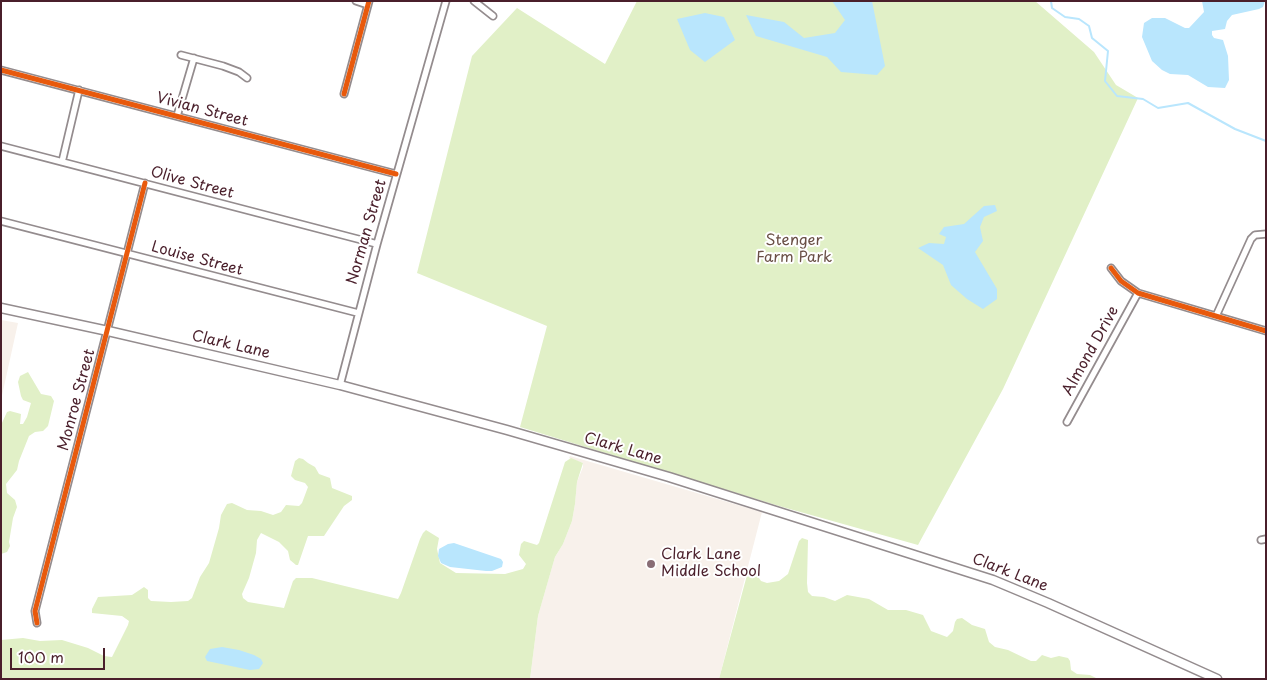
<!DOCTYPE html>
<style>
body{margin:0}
#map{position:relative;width:1267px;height:680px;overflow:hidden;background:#fff;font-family:"Playpen Sans",sans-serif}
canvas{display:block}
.frame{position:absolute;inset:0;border:2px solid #4a1f2b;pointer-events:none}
.scale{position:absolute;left:10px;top:648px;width:95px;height:22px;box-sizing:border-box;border:2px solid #4a1f2b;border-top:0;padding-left:6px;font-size:15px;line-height:18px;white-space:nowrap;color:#4a1f2b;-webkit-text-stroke:4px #fff;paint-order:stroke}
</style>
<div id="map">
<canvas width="1267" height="680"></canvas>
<div class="frame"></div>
<div class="scale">100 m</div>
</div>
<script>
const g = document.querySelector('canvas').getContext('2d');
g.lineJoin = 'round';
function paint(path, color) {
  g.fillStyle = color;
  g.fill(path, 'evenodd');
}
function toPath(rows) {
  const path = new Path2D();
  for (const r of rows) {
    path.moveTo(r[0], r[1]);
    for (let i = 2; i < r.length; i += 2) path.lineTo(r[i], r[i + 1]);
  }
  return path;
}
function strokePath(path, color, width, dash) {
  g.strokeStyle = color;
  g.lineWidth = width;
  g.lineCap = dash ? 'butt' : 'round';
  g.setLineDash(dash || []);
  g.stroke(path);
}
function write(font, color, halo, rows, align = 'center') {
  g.font = font + ' "Playpen Sans",sans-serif';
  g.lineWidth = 4;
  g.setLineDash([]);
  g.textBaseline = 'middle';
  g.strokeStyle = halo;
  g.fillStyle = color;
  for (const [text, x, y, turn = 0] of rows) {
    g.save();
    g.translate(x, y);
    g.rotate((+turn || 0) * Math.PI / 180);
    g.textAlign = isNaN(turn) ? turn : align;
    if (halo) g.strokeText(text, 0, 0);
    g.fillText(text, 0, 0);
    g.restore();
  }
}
paint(toPath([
 [1,320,18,323,1,400],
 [570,456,762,512,719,679,530,679,538,616,555,557,563,544,572,521,575,504,577,482,583,467,583,463,569,458]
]), '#f8f1eb');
paint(toPath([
 [637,1,1035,1,1094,52,1116,85,1138,98,1003,389,918,545,779,506,520,427,547,326,417,273,472,56,517,8,605,64],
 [28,372,41,394,51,396,54,401,48,426,43,431,35,432,29,436,19,461,17,470,6,484,7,493,15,500,17,507,13,518,9,542,10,546,7,552,1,554,1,425,7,412,10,411,21,414,20,424,23,424,27,417,31,403,23,400,21,396,18,382,20,376],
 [299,458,303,459,308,463,315,467,319,474,330,478,332,488,352,496,352,500,344,506,324,536,308,536,298,565,296,565,290,560,288,551,279,542,261,533,257,540,256,553,249,578,242,594,243,598,248,602,284,608,293,581,296,578,312,578,398,599,401,593,420,539,423,533,426,530,439,538,437,549,440,563,456,573,505,574,523,569,526,564,519,555,521,544,524,541,537,545,539,543,565,462,571,458,583,463,577,482,575,504,572,521,563,544,555,557,538,616,530,679,1,679,1,640,23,638,40,641,62,640,88,648,104,656,112,657,128,625,129,621,122,616,92,613,92,609,98,597,132,595,144,587,148,590,148,598,151,601,171,602,188,601,192,598,200,577,209,563,219,528,221,515,227,504,232,503,247,510,261,511,273,515,281,512,286,505,299,506,302,503,308,487,305,483,295,480,291,476,295,461],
 [802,538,808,540,807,583,808,592,812,596,824,597,835,601,847,595,869,599,888,610,906,610,923,615,931,631,947,637,953,631,955,622,957,619,962,618,972,625,985,629,989,642,995,647,1008,650,1031,661,1036,661,1042,655,1051,658,1059,656,1068,658,1070,661,1071,670,1077,674,1090,675,1098,679,719,679,747,575,751,574,757,575,761,581,767,583,779,581,788,574,799,541]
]), '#e1f0c7');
paint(toPath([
 [832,1,872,1,885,66,877,75,841,72,827,57,756,36,746,15,784,22,804,38,835,33,845,20],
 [1202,1,1265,1,1263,7,1259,9,1232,15,1227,21,1225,29,1212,31,1212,35,1214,38,1223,40,1228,56,1229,80,1225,88,1208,87,1188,75,1170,74,1162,70,1152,61,1142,37,1144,23,1152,18,1165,18,1185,28,1189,28,1204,12],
 [705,13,724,17,735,40,705,62,690,50,677,19],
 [995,205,997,211,984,217,980,227,983,241,975,252,997,289,997,299,983,309,967,299,951,285,943,265,918,248,929,243,944,244,946,237,939,234,944,227,964,224,984,206],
 [454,543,501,559,503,562,502,567,492,571,486,571,450,567,441,563,438,556,439,549,448,544],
 [222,647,239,650,254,655,261,659,263,663,259,669,250,670,207,661,205,657,210,649]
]), '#b9e6fd');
strokePath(toPath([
 [1051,1,1052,8,1065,17,1079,19,1089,26,1092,38,1108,51,1105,81,1117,96,1143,99,1158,108,1188,103,1235,129,1266,141]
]), '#b9e6fd', 2);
const minor = toPath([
 [356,1,368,5],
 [474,1,493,16],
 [181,55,223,66,239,72,247,78],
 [1,70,396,174],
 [344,94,369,1],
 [177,116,194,58],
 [1,146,377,244],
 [62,162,79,90],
 [1,221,358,313],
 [1111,268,1121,281,1138,293,1266,331],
 [1216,316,1251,239,1255,235,1266,234],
 [340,385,377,244,446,1],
 [1067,422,1138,293],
 [1261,540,1266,539],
 [37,623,35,611,145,183]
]);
const secondary = toPath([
 [1,308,108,331,340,385,507,430,669,477,993,580,1048,603,1217,679]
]);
strokePath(minor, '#948c8e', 9);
strokePath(secondary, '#948c8e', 11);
strokePath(minor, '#fff', 5.5);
strokePath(secondary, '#fff', 8);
strokePath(toPath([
 [1,70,396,174],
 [344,94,369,1],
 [1111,268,1121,281,1138,293,1266,331],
 [37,623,35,611,145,183]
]), '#e8590c', 5);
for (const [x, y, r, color] of [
 [651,564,5,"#896d75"]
]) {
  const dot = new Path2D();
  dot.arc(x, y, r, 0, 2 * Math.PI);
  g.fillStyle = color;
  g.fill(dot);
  strokePath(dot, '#fff', 2);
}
write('15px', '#4a1f2b', '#fff', [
 ["Vivian Street",202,110,15],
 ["Olive Street",192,183,15],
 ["Norman Street",367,232,-74],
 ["Louise Street",197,259,15],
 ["Clark Lane",231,345,13],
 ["Almond Drive",1091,351,-61],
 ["Monroe Street",77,400,-75],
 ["Clark Lane",623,449,16],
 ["Clark Lane",1010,573,21]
]);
write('15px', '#6a5046', '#fff', [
 ["Stenger",794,241],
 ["Farm Park",794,258]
]);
write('15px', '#4a1f2b', '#fff', [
 ["Clark Lane",661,555],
 ["Middle School",661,572]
], 'left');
</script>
